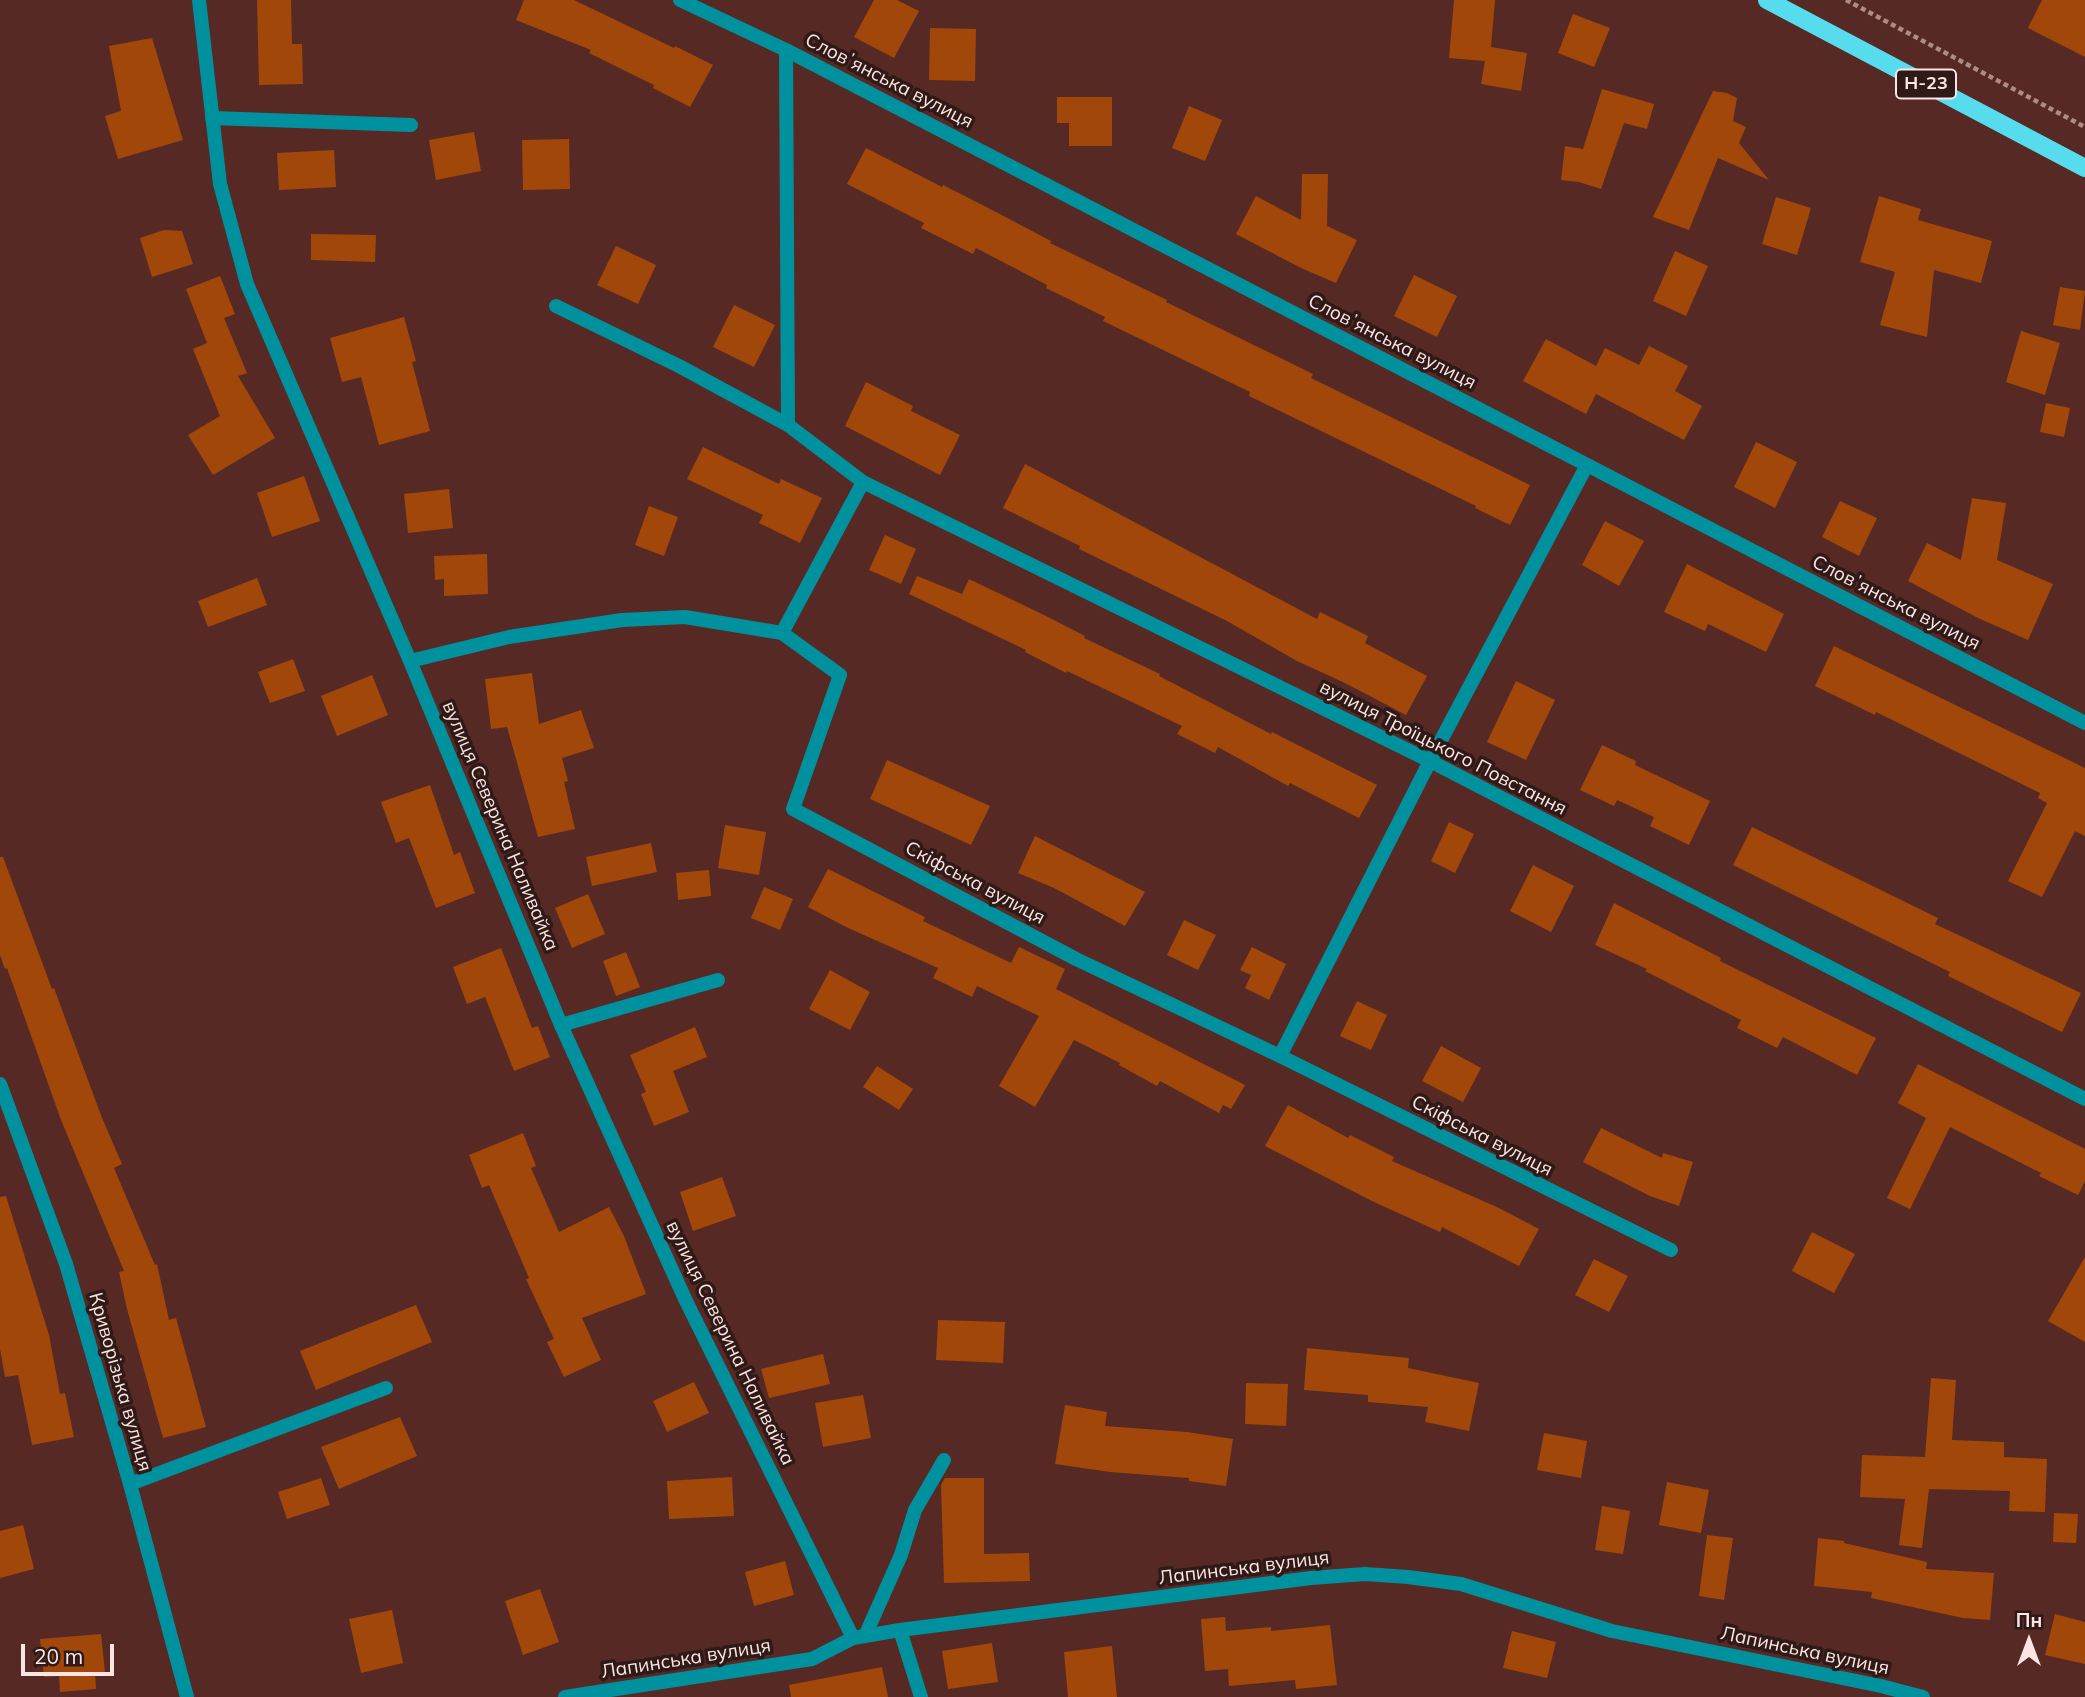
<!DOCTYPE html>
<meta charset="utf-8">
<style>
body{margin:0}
#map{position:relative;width:2085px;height:1697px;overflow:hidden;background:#572925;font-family:Mulish,sans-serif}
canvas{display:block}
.north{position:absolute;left:1994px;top:1606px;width:70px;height:70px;-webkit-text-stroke:5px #2f1a17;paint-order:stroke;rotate:0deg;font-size:19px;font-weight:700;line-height:28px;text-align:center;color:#fde5e1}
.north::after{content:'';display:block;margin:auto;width:24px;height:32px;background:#fde5e1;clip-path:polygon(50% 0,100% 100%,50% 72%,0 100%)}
.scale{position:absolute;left:21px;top:1644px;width:93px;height:32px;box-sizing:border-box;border:4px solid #fde5e1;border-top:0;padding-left:9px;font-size:21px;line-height:24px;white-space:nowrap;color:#fde5e1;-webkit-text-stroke:5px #2f1a17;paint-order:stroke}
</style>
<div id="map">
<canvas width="2085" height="1697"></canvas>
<div class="north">Пн</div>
<div class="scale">20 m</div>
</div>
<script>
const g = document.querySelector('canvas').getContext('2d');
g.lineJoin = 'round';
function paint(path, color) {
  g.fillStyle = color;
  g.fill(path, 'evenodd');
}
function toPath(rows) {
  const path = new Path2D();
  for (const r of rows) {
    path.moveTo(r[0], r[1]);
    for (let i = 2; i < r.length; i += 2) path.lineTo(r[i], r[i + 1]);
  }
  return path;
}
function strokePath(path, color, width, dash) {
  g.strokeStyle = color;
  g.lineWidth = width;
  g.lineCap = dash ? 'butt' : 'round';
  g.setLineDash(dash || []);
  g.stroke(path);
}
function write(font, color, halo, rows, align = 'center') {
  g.font = font + ' Mulish,sans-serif';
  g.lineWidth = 7;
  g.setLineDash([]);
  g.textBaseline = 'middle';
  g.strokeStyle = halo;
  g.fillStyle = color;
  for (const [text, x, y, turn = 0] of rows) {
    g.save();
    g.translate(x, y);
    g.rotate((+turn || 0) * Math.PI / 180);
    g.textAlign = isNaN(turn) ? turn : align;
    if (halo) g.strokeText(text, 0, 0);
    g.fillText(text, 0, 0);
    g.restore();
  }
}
paint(toPath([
 [257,0,291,0,292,44,302,44,303,84,259,85],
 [524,0,574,0,674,48,675,46,713,65,690,107,653,88,654,85,589,53,591,50,516,20],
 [874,0,897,0,919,11,894,58,854,37],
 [1454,0,1495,0,1491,47,1527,53,1521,91,1481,84,1485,61,1449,58],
 [2042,0,2085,0,2085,57,2028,28],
 [1573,14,1610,28,1594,67,1558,53],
 [930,28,976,29,975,81,929,80],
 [152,38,183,140,118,159,105,116,121,111,109,46],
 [1602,89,1654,104,1647,129,1624,123,1601,189,1579,182,1561,180,1565,146,1583,149],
 [1713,91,1727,93,1737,98,1733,121,1746,127,1739,143,1769,180,1718,158,1689,230,1653,217],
 [1057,97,1112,97,1112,146,1069,146,1069,123,1057,123],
 [1189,106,1222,120,1205,161,1172,148],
 [474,132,481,171,436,180,429,140],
 [569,139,570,189,523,190,522,140],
 [866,148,942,187,943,185,994,211,1051,241,1050,243,1167,300,1166,302,1313,374,1311,378,1530,485,1510,525,1475,508,1476,506,1249,396,1250,392,1103,321,1105,317,1046,288,1047,285,976,248,973,254,921,228,924,223,847,184],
 [334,150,336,187,279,190,277,153],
 [1302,174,1328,174,1327,226,1357,240,1336,283,1301,268,1236,234,1256,196,1301,220],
 [1879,196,1921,209,1918,220,1992,241,1981,283,1934,270,1927,337,1880,325,1895,272,1860,262],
 [1776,197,1811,208,1797,255,1762,244],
 [164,230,182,231,193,264,152,277,140,238],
 [311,234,376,235,375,262,311,260],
 [616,246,656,265,638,304,597,285],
 [1675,251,1708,266,1686,316,1653,301],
 [1414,275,1457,296,1437,337,1394,316],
 [220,276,235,314,224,318,247,373,238,376,275,438,213,475,188,435,220,416,193,349,207,343,186,289],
 [2060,287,2085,291,2080,330,2053,325],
 [734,305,775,325,754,367,713,347],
 [404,317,416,361,412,362,430,431,379,445,361,377,342,382,330,338],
 [2021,331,2060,343,2045,395,2006,382],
 [1546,339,1596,366,1605,348,1639,365,1649,346,1688,366,1675,391,1702,406,1684,440,1596,394,1586,414,1523,381],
 [866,382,913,406,911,411,960,435,940,475,845,426],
 [2046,403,2070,408,2064,437,2040,432],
 [1756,442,1797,462,1775,508,1734,487],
 [703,447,779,484,781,479,822,498,800,543,759,523,763,515,687,479],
 [1025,464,1317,619,1320,612,1368,636,1365,643,1427,676,1406,715,1345,683,1297,661,1227,621,1079,549,1080,546,1003,508],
 [304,476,320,521,272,537,257,493],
 [449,489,453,528,408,533,404,494],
 [1972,498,2006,503,1997,560,2053,584,2028,640,1978,618,1908,581,1927,543,1961,560],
 [1840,501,1877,518,1859,556,1822,537],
 [649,506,678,517,664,556,635,545],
 [1605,521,1644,541,1619,586,1582,565],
 [885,535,916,549,901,584,869,570],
 [487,554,488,594,444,596,444,579,435,580,434,556],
 [1687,564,1784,614,1766,652,1708,624,1705,631,1664,612],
 [917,576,962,594,969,579,1044,615,1085,636,1084,638,1160,674,1159,676,1271,734,1272,732,1377,785,1359,818,1290,783,1288,786,1218,747,1215,753,1177,734,1182,726,1067,671,1066,673,1025,652,1026,650,909,594],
 [257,578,267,605,208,627,198,601],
 [1834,646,2085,768,2085,836,2075,831,2042,897,2008,881,2047,803,2038,798,2040,793,1876,712,1875,715,1815,686],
 [293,659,305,691,270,703,258,672],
 [532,673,539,724,581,710,594,748,562,758,568,781,564,782,575,829,538,837,507,727,491,729,485,679],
 [372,675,388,715,337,736,321,696],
 [1516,681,1555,700,1526,760,1487,742],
 [1602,745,1636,761,1635,765,1710,801,1689,845,1650,826,1654,817,1617,800,1614,806,1580,790],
 [887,760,990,806,971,845,870,799],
 [430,785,454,855,460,852,475,893,436,908,409,838,396,843,381,802],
 [1449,822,1474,834,1455,873,1431,861],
 [725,825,766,832,759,875,718,868],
 [1752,827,1938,918,1935,924,2081,993,2062,1032,1948,976,1950,972,1733,865],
 [1035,836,1145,892,1125,926,1054,888,1018,873],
 [651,843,657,872,592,886,586,857],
 [0,857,3,857,52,989,54,988,102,1118,122,1164,114,1168,155,1265,157,1264,169,1320,176,1318,206,1427,163,1438,127,1309,119,1272,124,1271,61,1120,7,968,5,969,0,955],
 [1533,865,1574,886,1551,932,1510,911],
 [828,869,925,917,923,921,1011,963,1019,947,1065,969,1056,989,1245,1085,1231,1109,1223,1105,1219,1113,1160,1081,1157,1086,1119,1065,1120,1063,1074,1040,1035,1107,999,1086,1039,1016,977,986,972,997,933,978,938,968,846,927,808,907],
 [709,870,711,896,678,900,676,873],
 [764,887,793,899,780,930,751,918],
 [588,894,605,934,572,948,555,908],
 [1614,903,1721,958,1720,961,1876,1038,1857,1075,1783,1037,1777,1048,1737,1028,1741,1020,1645,971,1647,969,1595,945],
 [1184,920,1216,935,1198,970,1167,955],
 [1252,947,1286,964,1269,1000,1245,988,1251,975,1240,970],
 [501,948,532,1028,538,1026,550,1057,514,1071,485,997,467,1004,453,967],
 [626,952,640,987,616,996,603,961],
 [830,970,870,992,850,1030,809,1009],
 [1357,1001,1387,1015,1371,1050,1340,1036],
 [695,1027,707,1057,673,1071,689,1112,654,1126,641,1094,646,1092,630,1055],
 [1441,1046,1481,1068,1463,1102,1422,1081],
 [1918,1064,2085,1149,2085,1181,2078,1195,2039,1176,2041,1173,1950,1127,1910,1209,1887,1198,1926,1118,1898,1103],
 [877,1066,913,1089,899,1110,863,1087],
 [1288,1105,1348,1138,1350,1135,1394,1157,1392,1161,1499,1208,1539,1229,1519,1266,1442,1227,1440,1232,1372,1201,1265,1146],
 [1601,1128,1662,1158,1663,1153,1693,1162,1679,1206,1650,1196,1583,1162],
 [523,1133,536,1166,531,1168,559,1232,609,1207,624,1236,646,1294,582,1318,601,1360,564,1377,547,1342,554,1339,526,1279,529,1278,489,1185,482,1188,469,1155],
 [722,1177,736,1216,693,1231,680,1192],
 [6,1196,49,1335,60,1394,65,1393,74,1437,32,1445,18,1375,5,1377,0,1349,0,1197],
 [1812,1232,1855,1254,1834,1293,1792,1271],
 [2085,1257,2085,1342,2048,1321],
 [1594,1259,1628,1276,1609,1312,1575,1295],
 [416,1305,432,1342,316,1390,300,1351],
 [938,1320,1005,1322,1003,1363,936,1360],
 [1307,1348,1409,1358,1408,1368,1479,1383,1469,1431,1425,1422,1428,1407,1368,1402,1368,1395,1304,1390],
 [823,1354,830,1384,769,1398,761,1369],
 [1931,1378,1956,1380,1952,1440,2004,1442,2004,1457,2047,1459,2045,1512,2009,1511,2010,1491,1929,1489,1922,1548,1899,1545,1905,1499,1860,1497,1862,1455,1925,1457],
 [694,1382,709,1413,667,1432,653,1401],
 [1246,1383,1288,1384,1286,1426,1245,1424],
 [863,1395,871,1438,823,1447,815,1403],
 [1065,1405,1107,1412,1105,1426,1187,1432,1233,1439,1226,1486,1189,1481,1189,1478,1110,1472,1055,1464],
 [400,1417,417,1456,339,1489,321,1447],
 [1544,1433,1587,1441,1581,1478,1537,1470],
 [732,1477,734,1516,669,1519,667,1481],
 [321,1478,330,1505,287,1519,278,1492],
 [945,1478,984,1478,984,1554,1029,1553,1030,1581,944,1583,941,1485],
 [1667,1482,1709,1490,1701,1533,1659,1525],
 [1602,1506,1630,1511,1623,1554,1595,1550],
 [2054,1513,2078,1514,2076,1543,2053,1542],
 [23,1525,34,1569,0,1578,0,1531],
 [1707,1535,1733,1538,1724,1600,1699,1596],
 [1818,1538,1844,1541,1844,1543,1927,1562,1926,1569,1994,1573,1990,1620,1963,1618,1871,1598,1872,1592,1814,1586],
 [785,1561,794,1595,754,1606,745,1572],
 [540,1589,559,1642,523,1655,505,1601],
 [392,1610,403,1663,361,1673,349,1619],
 [2055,1614,2085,1622,2085,1664,2045,1655],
 [1225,1617,1226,1631,1271,1627,1271,1631,1330,1625,1337,1685,1296,1689,1295,1680,1229,1686,1228,1669,1205,1671,1201,1619],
 [1512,1631,1556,1642,1547,1678,1503,1668],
 [101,1634,105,1672,95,1673,96,1689,60,1692,59,1676,44,1677,40,1639],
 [992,1643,998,1682,948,1689,942,1651],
 [1112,1646,1117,1697,1068,1697,1064,1652],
 [882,1667,888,1697,791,1697,789,1685]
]), '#a1470a');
strokePath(toPath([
 [1846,0,2085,127]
]), '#ad8b87', 4.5, [5, 3.5]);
strokePath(toPath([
 [212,118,411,125],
 [561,1025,718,980],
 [130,1484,386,1388],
 [865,1636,901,1555,915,1510,944,1460]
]), '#00919f', 14);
strokePath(toPath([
 [199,0,220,184,247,284,410,661,561,1025,686,1301,853,1638],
 [680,0,786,50,2085,723],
 [786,50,788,425],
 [556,306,679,366,788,425,863,482,1430,761,2085,1099],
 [782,633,863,482],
 [410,661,509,637,622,620,685,617,782,633,840,675,793,809,1076,959,1280,1056,1671,1250],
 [1280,1056,1430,761,1587,465],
 [0,1084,66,1264,130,1484,187,1697],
 [900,1630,921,1697],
 [565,1697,812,1659,853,1638,900,1630,1311,1578,1365,1574,1408,1577,1461,1584,1612,1631,1881,1686,1923,1697]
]), '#00919f', 14);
strokePath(toPath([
 [1767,0,2085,168]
]), '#56dced', 18);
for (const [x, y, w] of [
 [1926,84,60]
]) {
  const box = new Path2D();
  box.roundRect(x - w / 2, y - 14.5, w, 29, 5);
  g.fillStyle = '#2f1a17';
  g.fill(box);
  strokePath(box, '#fde5e1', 2);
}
write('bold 18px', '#fde5e1', null, [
 ["Н-23",1926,84]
]);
write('19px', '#fde5e1', '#2f1a17', [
 ["Словʼянська вулиця",889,81,27],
 ["Словʼянська вулиця",1392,342,27],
 ["Словʼянська вулиця",1896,603,27],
 ["вулиця Троїцького Повстання",1443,748,27],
 ["вулиця Северина Наливайка",500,826,67],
 ["Скіфська вулиця",975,883,28],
 ["Скіфська вулиця",1482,1136,27],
 ["вулиця Северина Наливайка",730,1343,64],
 ["Криворізька вулиця",120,1382,74],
 ["Лапинська вулиця",1244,1568,-7],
 ["Лапинська вулиця",1805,1651,12],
 ["Лапинська вулиця",686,1659,-9]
]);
</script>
